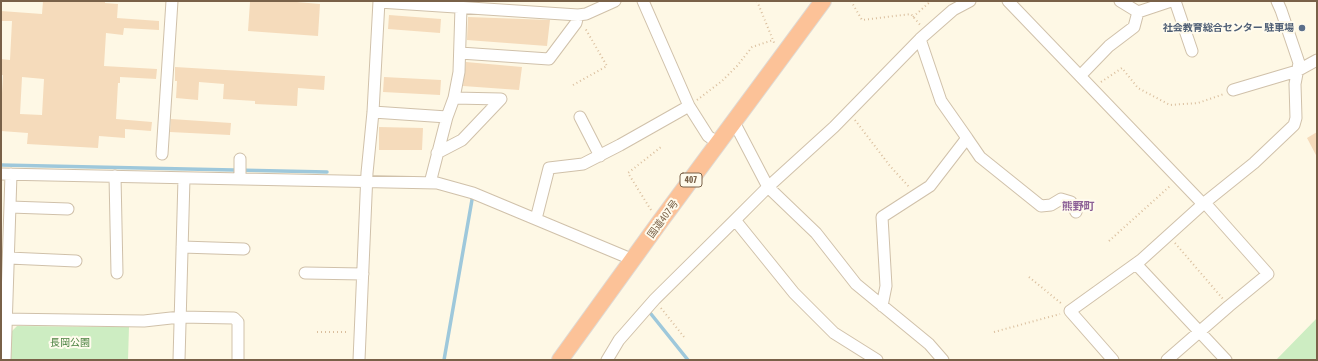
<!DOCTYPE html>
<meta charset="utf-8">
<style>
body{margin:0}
#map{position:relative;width:1318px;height:361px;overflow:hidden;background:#fef8e5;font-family:"Asap Condensed",sans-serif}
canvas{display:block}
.frame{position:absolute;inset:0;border:2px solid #796148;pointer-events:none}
</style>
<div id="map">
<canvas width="1318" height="361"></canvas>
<div class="frame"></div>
</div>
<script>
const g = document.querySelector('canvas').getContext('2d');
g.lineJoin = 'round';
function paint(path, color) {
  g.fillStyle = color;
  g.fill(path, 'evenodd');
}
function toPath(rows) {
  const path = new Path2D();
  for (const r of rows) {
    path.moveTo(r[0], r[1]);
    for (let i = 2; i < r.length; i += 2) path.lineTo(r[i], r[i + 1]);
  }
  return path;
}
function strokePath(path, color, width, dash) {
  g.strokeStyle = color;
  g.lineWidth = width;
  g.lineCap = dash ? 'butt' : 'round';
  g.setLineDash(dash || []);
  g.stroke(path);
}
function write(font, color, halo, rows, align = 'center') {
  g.font = font + ' "Asap Condensed","Noto Sans JP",sans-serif';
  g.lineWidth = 4;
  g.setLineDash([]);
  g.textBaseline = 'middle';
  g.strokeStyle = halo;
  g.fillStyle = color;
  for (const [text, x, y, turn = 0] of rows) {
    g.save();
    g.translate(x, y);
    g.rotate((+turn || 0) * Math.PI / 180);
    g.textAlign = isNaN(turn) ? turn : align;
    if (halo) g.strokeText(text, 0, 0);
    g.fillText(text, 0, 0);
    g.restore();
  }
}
paint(toPath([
 [1317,318,1317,360,1276,360],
 [17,326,129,327,128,360,11,360,12,331]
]), '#cdedc2');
strokePath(toPath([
 [1,165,327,172],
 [647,309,688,360],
 [444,360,473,194]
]), '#9ec8db', 3.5);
paint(toPath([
 [43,1,105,1,105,3,118,4,117,18,159,21,159,30,124,28,123,35,106,33,104,66,157,69,156,79,120,77,120,83,118,83,116,119,152,122,151,131,125,129,125,138,99,136,98,148,27,144,28,133,1,131,1,93,2,93,3,75,1,75,1,59,10,60,12,21,1,21,1,11,42,14],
 [22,77,44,79,42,115,20,114],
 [254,1,285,1,320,4,318,36,248,31,250,2,254,2],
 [389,15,441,19,440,33,388,29],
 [468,17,550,20,547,46,467,40],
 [466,62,522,67,519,90,463,86],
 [175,67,325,76,324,90,298,88,297,106,255,104,255,101,223,99,224,84,199,82,198,100,176,98,177,81,175,81],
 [384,77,441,80,440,95,383,92],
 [171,119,231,123,230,135,170,132],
 [379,127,423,128,422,150,379,150],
 [1317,132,1317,157,1307,138]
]), '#f5dbbb');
const minor = toPath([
 [643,1,689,106,708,136,718,143],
 [1008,1,1203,204],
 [1120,1,1138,12,1171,1],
 [1175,1,1192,51],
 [379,2,578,15,586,14,615,1],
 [460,53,549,59,576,23,578,15],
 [1080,76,1109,46,1134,27,1138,12],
 [1233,90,1297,71,1317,60],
 [373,112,447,117],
 [580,117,600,156],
 [734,122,768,187,816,233,856,284,929,344,943,360],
 [967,138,980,157,1041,206,1051,205,1061,199,1071,202,1076,212],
 [437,153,462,140,501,99,454,98],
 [162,154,172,1],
 [240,159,240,179],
 [1,174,437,183,473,193,624,256,633,261],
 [115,176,117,273],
 [430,183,447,117,454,98,459,72,461,7],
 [10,207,68,209],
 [536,219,549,168,583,164,620,145,689,106],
 [735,220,794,293,834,333,877,360],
 [182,247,244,249],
 [9,258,76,261],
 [1136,264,1226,360],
 [305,273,363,274],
 [882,306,886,286,882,217,930,186,967,138,941,101,920,39],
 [1,319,144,321,180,317,234,318,238,322,238,360],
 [5,360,11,174],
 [179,360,184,178],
 [359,360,367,173,373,112,379,1],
 [607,360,619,340,655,299,735,220,768,187,834,127,920,39,953,10,970,1],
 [1113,360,1070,311,1141,260,1203,204,1254,163,1294,125,1296,118,1295,84,1299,63,1281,10,1277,1],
 [1167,360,1229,306,1268,274,1205,203]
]);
const highway = toPath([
 [560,360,659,223,823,1]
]);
strokePath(minor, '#d0c1aa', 13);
strokePath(highway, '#dfd9d3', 18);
strokePath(toPath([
 [757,1,775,45],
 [851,1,862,20,911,14,921,26],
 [913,17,931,1],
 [1101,82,1122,68,1138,88,1170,105,1198,103,1224,94],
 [573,85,607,66,585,28],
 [697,100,722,81,737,66,752,47,773,40],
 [855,120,890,166,910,188],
 [651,210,628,173,661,147],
 [1109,241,1170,186],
 [1175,243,1223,299],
 [1029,277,1062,304],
 [661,308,684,337],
 [317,332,349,332],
 [994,332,1060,314]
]), '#dabf9e', 2, [1, 3]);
strokePath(minor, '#fff', 11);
strokePath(highway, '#fcc298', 16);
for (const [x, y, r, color] of [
 [1302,28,4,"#5c6f8a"]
]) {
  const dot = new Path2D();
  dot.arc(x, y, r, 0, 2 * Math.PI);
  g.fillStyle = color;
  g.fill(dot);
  strokePath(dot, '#fffbed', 1.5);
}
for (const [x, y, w] of [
 [691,180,22]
]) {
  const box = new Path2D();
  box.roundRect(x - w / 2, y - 7, w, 14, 3);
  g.fillStyle = '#fffbed';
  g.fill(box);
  strokePath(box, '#796148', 1);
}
write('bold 9px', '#796148', null, [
 ["407",691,180]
]);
write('bold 10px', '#4e5e75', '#fffbed', [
 ["社会教育総合センター 駐車場",1294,28]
], 'right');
write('10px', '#796148', '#fffbed', [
 ["国道407号",663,219,-54]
]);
write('10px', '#48803f', '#fffbed', [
 ["長岡公園",70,343]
]);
write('bold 11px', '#8c6096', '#fffbed', [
 ["熊野町",1078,207]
]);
</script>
